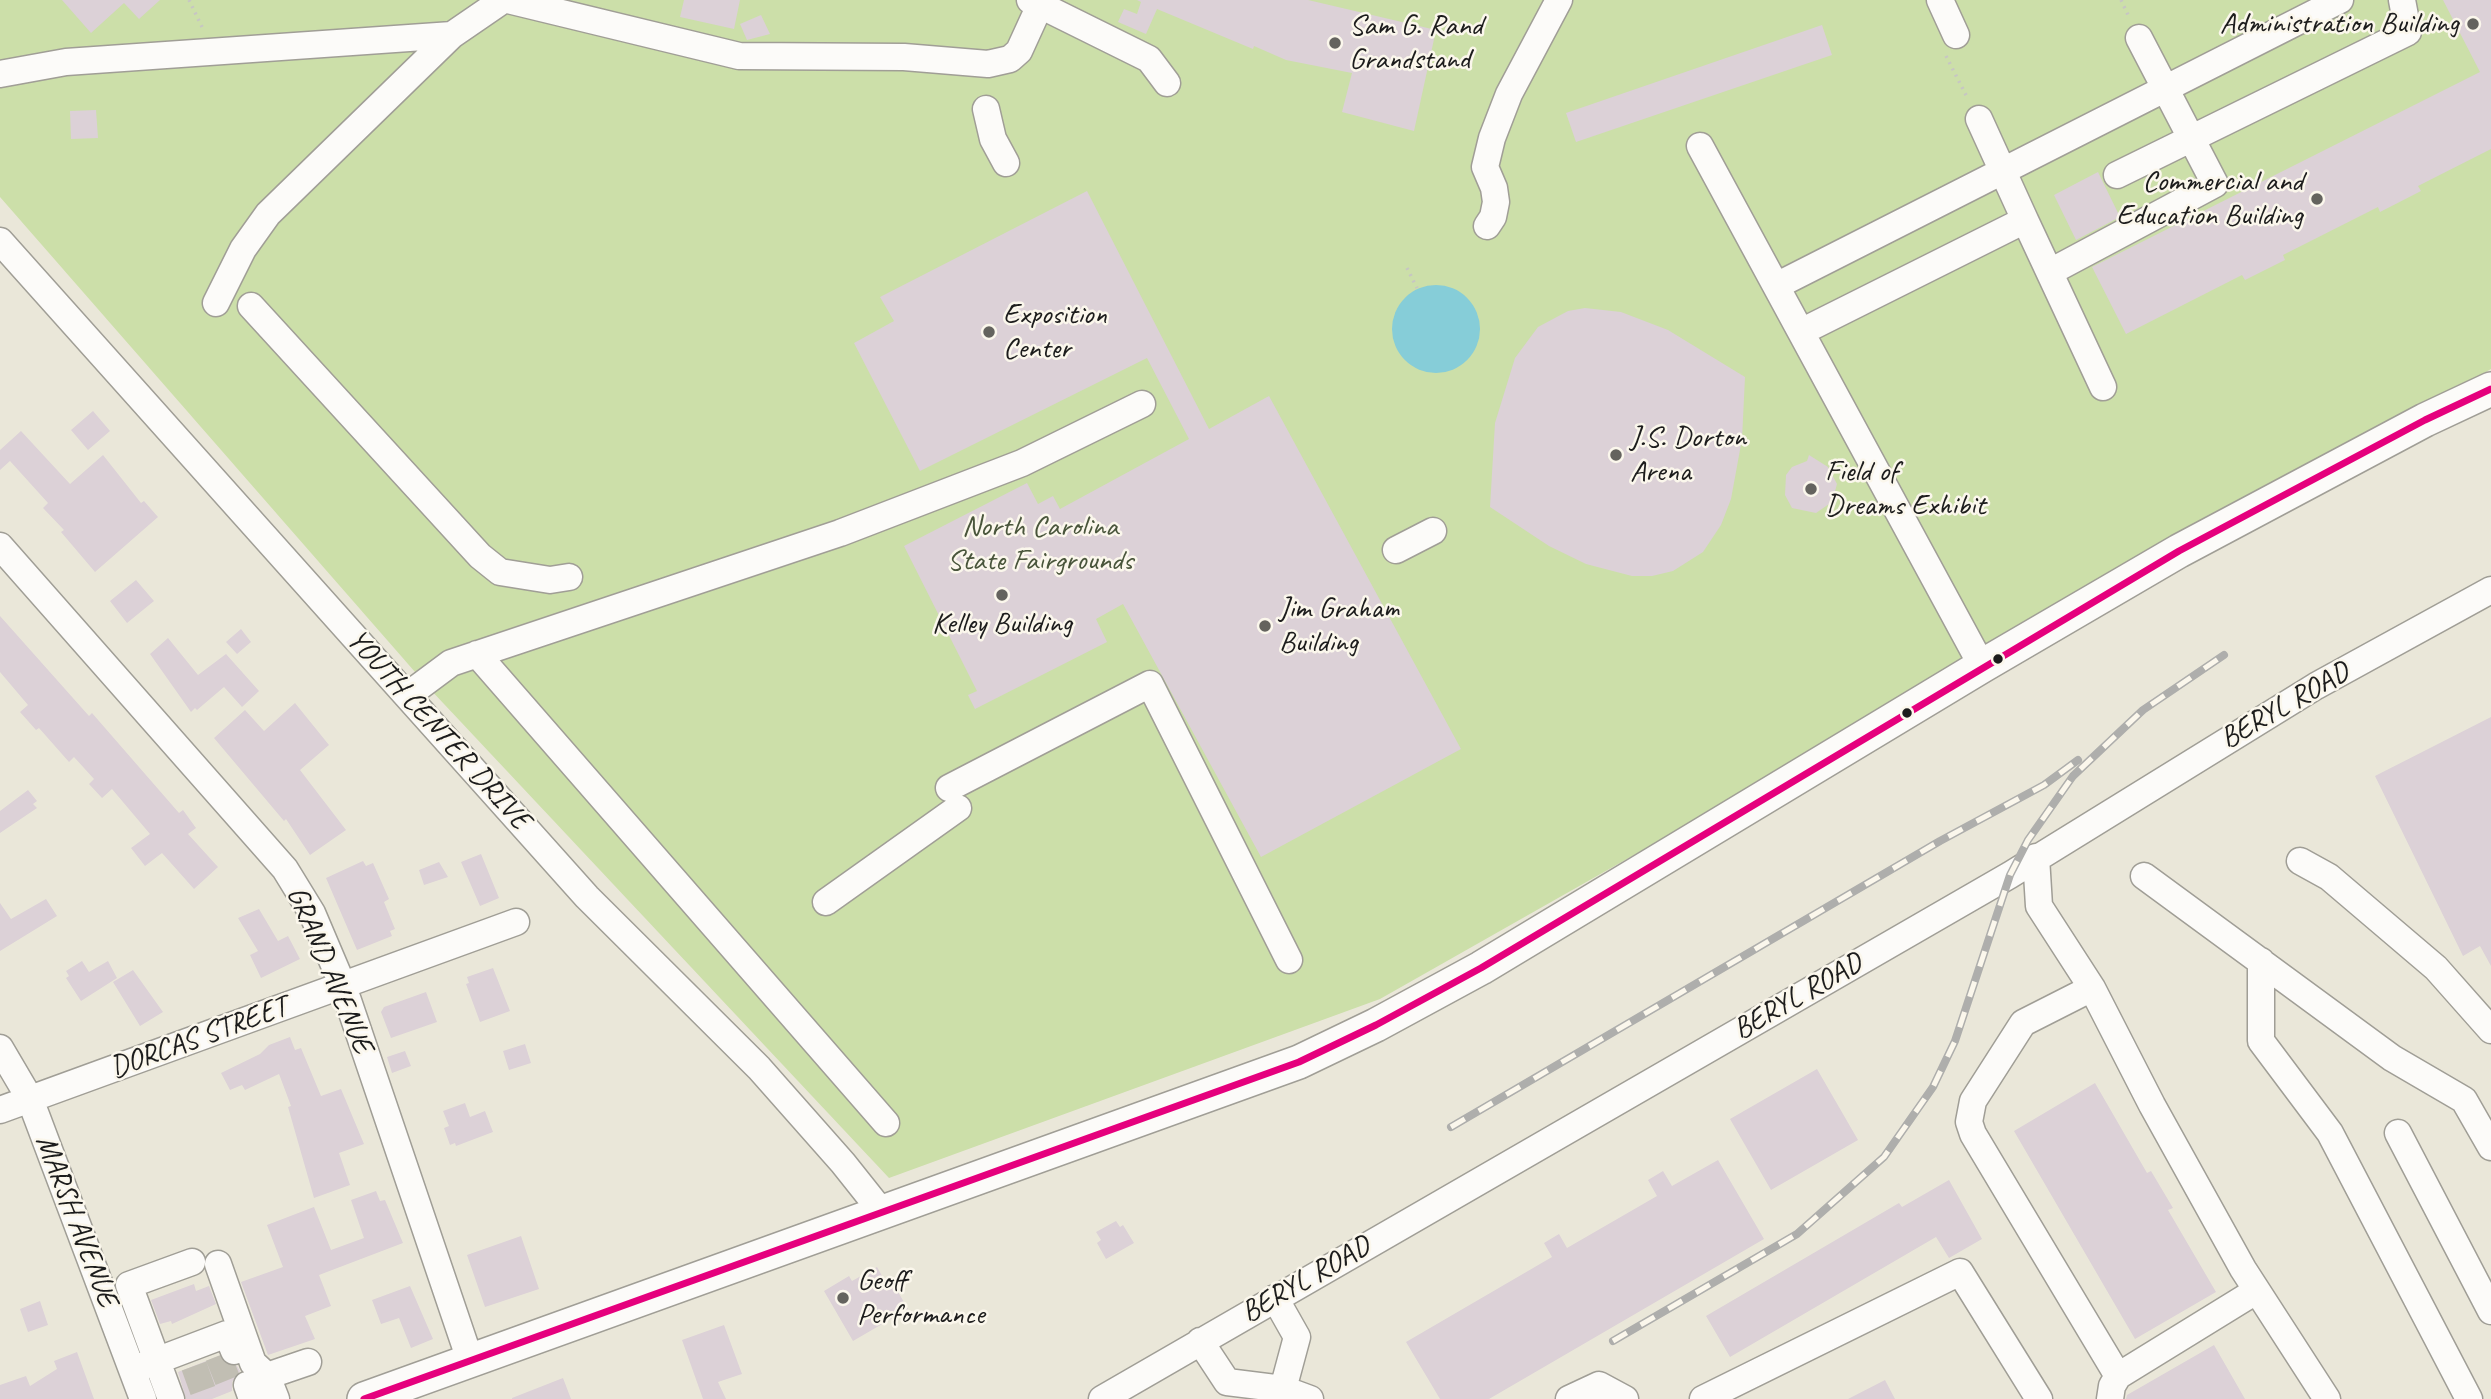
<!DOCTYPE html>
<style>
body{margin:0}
canvas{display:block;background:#eae7d9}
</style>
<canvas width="2491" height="1399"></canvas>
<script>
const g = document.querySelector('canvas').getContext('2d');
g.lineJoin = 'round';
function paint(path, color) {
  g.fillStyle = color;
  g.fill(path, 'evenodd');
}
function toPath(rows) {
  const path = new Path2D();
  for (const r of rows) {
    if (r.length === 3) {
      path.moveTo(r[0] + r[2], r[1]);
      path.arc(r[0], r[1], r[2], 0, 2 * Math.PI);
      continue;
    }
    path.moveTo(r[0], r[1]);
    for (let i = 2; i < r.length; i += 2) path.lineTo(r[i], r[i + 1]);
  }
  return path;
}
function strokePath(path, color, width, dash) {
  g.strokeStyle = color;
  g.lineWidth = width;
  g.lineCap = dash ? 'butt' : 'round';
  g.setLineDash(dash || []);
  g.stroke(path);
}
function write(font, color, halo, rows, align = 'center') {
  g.font = font + ' Caveat,sans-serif';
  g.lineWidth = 5;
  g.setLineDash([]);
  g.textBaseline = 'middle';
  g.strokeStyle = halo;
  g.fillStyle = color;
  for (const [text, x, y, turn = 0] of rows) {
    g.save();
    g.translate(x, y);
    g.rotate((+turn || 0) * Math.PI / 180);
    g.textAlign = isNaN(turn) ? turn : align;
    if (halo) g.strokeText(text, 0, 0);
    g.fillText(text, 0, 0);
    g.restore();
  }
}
paint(toPath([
 [0,0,2491,0,2491,369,1380,999,889,1178,429,688,0,197]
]), '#ccdfa9');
paint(toPath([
 [1436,329,44]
]), '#86cdd8');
paint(toPath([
 [62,0,160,0,139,19,124,3,91,33],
 [684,0,740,0,734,29,680,17],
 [1137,0,1308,0,1436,30,1414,131,1342,112,1352,73,1286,60,1254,46,1253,49,1157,9,1146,34,1118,22,1124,9,1137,14,1141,2],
 [2443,0,2491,0,2491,149,2418,186,2421,191,2380,212,2378,207,2283,255,2285,260,2245,280,2242,275,2126,334,2092,267,2480,72],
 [761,15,770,34,747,40,740,24],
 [1822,25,1832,55,1576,142,1566,113],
 [96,110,98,138,71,139,70,111],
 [2098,172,2120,217,2076,240,2054,195],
 [1087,191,1209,429,1269,396,1461,749,1261,857,1123,604,1096,619,1107,642,975,709,968,695,977,691,904,546,1027,483,1038,504,1053,496,1060,509,1189,439,1147,358,920,471,854,343,894,321,880,297],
 [1585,308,1621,312,1668,330,1745,377,1742,439,1731,499,1721,525,1703,552,1673,571,1652,576,1632,576,1586,564,1549,546,1490,507,1495,423,1515,358,1538,327,1568,311],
 [93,411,110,431,88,450,71,430],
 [21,431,70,484,103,455,141,503,144,501,158,517,95,572,61,532,64,530,43,508,48,503,10,461,0,470,0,450],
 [1809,455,1828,467,1837,484,1832,502,1816,513,1792,508,1785,495,1786,475,1792,467,1807,461],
 [136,580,154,601,127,623,110,601],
 [0,616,89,716,92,713,179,813,183,810,196,828,188,834,218,867,194,889,162,853,145,866,131,848,150,834,112,789,102,798,89,784,94,779,74,757,69,762,39,728,36,730,20,712,28,705,0,672],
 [241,629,251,642,237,654,226,642],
 [168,638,198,675,226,654,259,691,242,707,224,687,197,710,195,708,191,712,150,654],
 [295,703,329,745,300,770,346,830,310,855,286,819,284,821,214,738,245,710,264,731],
 [2491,717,2491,966,2480,946,2463,956,2375,776],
 [28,790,37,801,33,804,37,808,0,833,0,811],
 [481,854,499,898,480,906,461,862],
 [363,861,366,866,373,863,389,899,384,902,395,929,390,931,392,936,357,950,326,878],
 [439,862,448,877,424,885,419,870],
 [46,899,57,916,0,951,0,903,11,919],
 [259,909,278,941,288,936,300,959,261,978,250,955,258,951,238,918],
 [82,961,89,972,108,961,117,978,81,1001,66,978,69,976,66,971],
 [493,968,510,1011,480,1022,466,984,469,983,467,977],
 [133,970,163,1012,140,1026,113,982],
 [426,992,437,1022,391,1038,381,1012,384,1007],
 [290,1037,295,1050,301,1048,321,1096,341,1089,364,1144,339,1153,350,1185,314,1198,288,1107,291,1106,279,1074,245,1090,242,1085,230,1090,221,1073,260,1054,269,1045],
 [525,1044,531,1063,509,1070,503,1051],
 [405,1051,411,1066,392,1073,387,1057],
 [1817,1069,1858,1140,1771,1190,1730,1119],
 [2095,1083,2147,1173,2151,1171,2173,1208,2168,1210,2216,1292,2135,1339,2014,1131],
 [465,1103,470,1117,485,1111,493,1132,456,1146,455,1143,450,1145,444,1128,449,1126,443,1111],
 [1718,1160,1764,1239,1489,1399,1440,1399,1406,1342,1552,1257,1544,1243,1559,1234,1567,1248,1657,1196,1648,1180,1663,1171,1672,1186],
 [1949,1180,1982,1239,1949,1258,1936,1237,1730,1357,1706,1316,1899,1203,1902,1207],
 [376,1191,380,1201,385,1200,403,1243,319,1275,331,1306,305,1316,315,1339,268,1355,241,1282,283,1267,267,1225,314,1207,331,1250,364,1238,351,1200],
 [1116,1221,1120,1227,1123,1225,1134,1243,1106,1259,1097,1243,1101,1240,1096,1232],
 [521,1236,539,1289,485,1307,467,1255],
 [877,1267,889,1288,894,1285,908,1309,853,1341,824,1291,849,1276,852,1281],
 [194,1284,196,1291,209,1286,216,1304,172,1324,171,1321,160,1324,151,1300],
 [410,1286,433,1339,411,1348,399,1318,381,1324,372,1300],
 [40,1301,48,1325,28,1332,20,1309],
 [724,1325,742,1374,718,1382,726,1399,703,1399,682,1340],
 [2214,1345,2245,1399,2126,1399,2127,1395],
 [77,1352,94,1399,0,1399,0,1385,26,1376,30,1386,57,1369,54,1361],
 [219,1356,225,1364,237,1366,240,1371,232,1382,232,1391,212,1399,186,1399,178,1372],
 [563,1378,571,1399,512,1399,512,1398],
 [1885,1380,1895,1399,1848,1399]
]), '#dcd1d7');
strokePath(toPath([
 [218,1356,232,1391],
 [194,1366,206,1399]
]), '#c1beb3', 26, [26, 13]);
const minor = toPath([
 [508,0,739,56,904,57,988,64,1010,59,1019,51,1040,5],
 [1030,0,1149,59,1167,83],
 [1940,0,1956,35],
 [0,74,66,62,452,35,503,0],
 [986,109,993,139,1006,163],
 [1700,146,1982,666],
 [2117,175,2408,32,2402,0],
 [2025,220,2103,387],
 [1487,226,1493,217,1496,202,1494,188,1485,167,1492,138,1509,94,1559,0],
 [0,241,587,897,759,1068,843,1163,882,1212],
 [2050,272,2215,184,2139,38],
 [1776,286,2340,0],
 [216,303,243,249,268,214,452,35],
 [251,306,480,556,500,572,550,580,569,577],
 [1801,332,2025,220,1979,119],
 [0,546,285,869,312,913,343,986,470,1360],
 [1396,550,1433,531],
 [477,654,886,1123],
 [408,695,451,663,840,533,1022,463,1142,404],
 [949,788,1150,684,1289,960],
 [2036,857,2039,906,2092,988,2152,1105,2243,1269,2327,1399],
 [2300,861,2329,877,2436,968,2491,1030],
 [2144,876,2392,1058,2464,1100,2491,1147],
 [826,902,958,808],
 [2261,961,2261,1041,2330,1133,2469,1399],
 [2092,988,2023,1023,1973,1101,1969,1122,1973,1134,2118,1376,2256,1291],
 [0,1048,30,1099,143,1399],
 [0,1110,516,922],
 [2398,1133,2491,1311],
 [218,1264,253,1363,267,1376,276,1399],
 [1275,1298,1297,1337,1283,1389],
 [1200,1341,1227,1382,1283,1389,1310,1399],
 [140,1367,227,1334,234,1351],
 [267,1376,308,1362],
 [247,1385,252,1399],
 [171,1399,129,1285,192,1262],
 [1102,1399,2010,875,2316,686,2491,590],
 [1569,1399,1599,1385,1625,1399],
 [1703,1399,1960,1272,2039,1399],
 [2110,1399,2112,1386,2118,1376]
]);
const major = toPath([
 [364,1399,1299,1062,1376,1025,1481,968,1982,666,2179,551,2425,420,2491,389]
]);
strokePath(minor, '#a09e96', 29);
strokePath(major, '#a09e96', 36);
strokePath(toPath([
 [189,0,203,29],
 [2121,0,2129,17],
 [1946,56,1968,99],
 [1407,268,1417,288]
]), '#c7c6c3', 3.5, [2, 5]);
strokePath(minor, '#fcfbf9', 26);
strokePath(major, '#fcfbf9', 33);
const rail = toPath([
 [1451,1127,1940,841,2044,785,2078,760],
 [1613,1341,1797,1234,1884,1157,1933,1087,1955,1041,2010,875,2028,840,2073,776,2143,710,2224,655]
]);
strokePath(rail, '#aeaeac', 8);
strokePath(rail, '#fbf7ec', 5, [16]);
strokePath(toPath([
 [364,1399,1299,1062,1376,1025,1481,968,2179,551,2425,420,2491,389]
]), '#e5007d', 7);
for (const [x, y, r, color] of [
 [2473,24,7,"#64635e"],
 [1335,43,7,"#64635e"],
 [2317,199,7,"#64635e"],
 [989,332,7,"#64635e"],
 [1616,455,7,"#64635e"],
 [1811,489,7,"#64635e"],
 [1002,595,7,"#64635e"],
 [1265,626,7,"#64635e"],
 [1998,659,6,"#1c1c1c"],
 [1907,713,6,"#1c1c1c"],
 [843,1298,7,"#64635e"]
]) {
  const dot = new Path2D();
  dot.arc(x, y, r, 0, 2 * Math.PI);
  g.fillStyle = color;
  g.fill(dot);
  strokePath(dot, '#fbf7ec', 2.5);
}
write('30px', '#1c1c1c', '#fbf7ec', [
 ["Administration Building",2459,24,"right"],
 ["Sam G. Rand",1349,26],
 ["Grandstand",1349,60],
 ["Commercial and",2303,182,"right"],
 ["Education Building",2303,216,"right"],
 ["Exposition",1003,315],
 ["Center",1003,349],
 ["J.S. Dorton",1630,438],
 ["Arena",1630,472],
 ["Field of",1825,472],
 ["Dreams Exhibit",1825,506],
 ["Jim Graham",1279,609],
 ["Building",1279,643],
 ["Kelley Building",1002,624,"center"],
 ["Geoff",857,1281],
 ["Performance",857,1315]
], 'left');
write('30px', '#49553b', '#fbf7ec', [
 ["North Carolina",1040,527],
 ["State Fairgrounds",1040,561]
]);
write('30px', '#1c1c1c', '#fbf7ec', [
 ["BERYL ROAD",2285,706,-30],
 ["YOUTH CENTER DRIVE",438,730,48],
 ["GRAND AVENUE",329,970,67],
 ["BERYL ROAD",1798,997,-30],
 ["DORCAS STREET",199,1038,-20],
 ["MARSH AVENUE",76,1221,69],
 ["BERYL ROAD",1306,1280,-30]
]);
</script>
